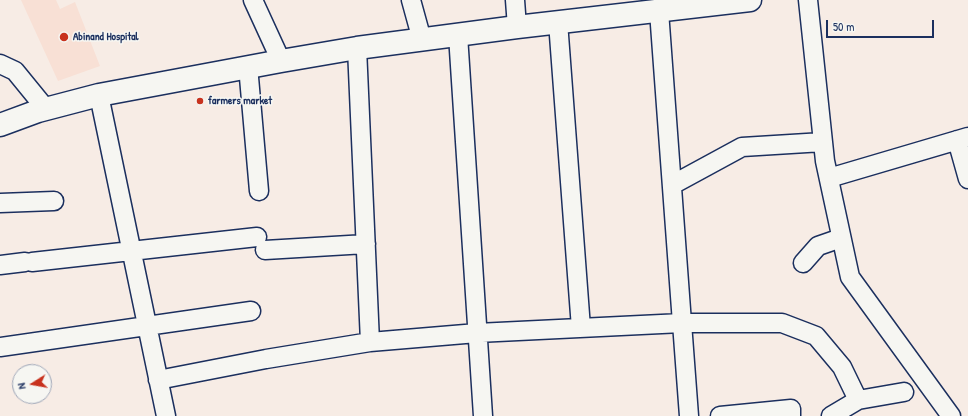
<!DOCTYPE html>
<style>
body{margin:0}
#map{position:relative;width:968px;height:416px;overflow:hidden;background:#f7ece5;font-family:"Patrick Hand",sans-serif}
canvas{display:block}
.north{position:absolute;left:12px;top:364px;width:40px;height:40px;box-sizing:border-box;background:#f6f6f2;border:1px solid #9ea6b7;border-radius:50%;rotate:259deg;font-size:11px;font-weight:700;line-height:16px;text-align:center;color:#1b2f5e}
.north::after{content:'';display:block;margin:auto;width:14px;height:18px;background:#c8321e;clip-path:polygon(50% 0,100% 100%,50% 72%,0 100%)}
.scale{position:absolute;left:826px;top:20px;width:108px;height:18px;box-sizing:border-box;border:2px solid #1b2f5e;border-top:0;padding-left:5px;font-size:12px;line-height:14px;white-space:nowrap;color:#1b2f5e;-webkit-text-stroke:3px #f6f6f2;paint-order:stroke}
</style>
<div id="map">
<canvas width="968" height="416"></canvas>
<div class="north">N</div>
<div class="scale">50 m</div>
</div>
<script>
const g = document.querySelector('canvas').getContext('2d');
g.lineJoin = 'round';
function paint(path, color) {
  g.fillStyle = color;
  g.fill(path, 'evenodd');
}
function toPath(rows) {
  const path = new Path2D();
  for (const r of rows) {
    path.moveTo(r[0], r[1]);
    for (let i = 2; i < r.length; i += 2) path.lineTo(r[i], r[i + 1]);
  }
  return path;
}
function strokePath(path, color, width, dash) {
  g.strokeStyle = color;
  g.lineWidth = width;
  g.lineCap = dash ? 'butt' : 'round';
  g.setLineDash(dash || []);
  g.stroke(path);
}
function write(font, color, halo, rows, align = 'center') {
  g.font = font + ' "Patrick Hand",sans-serif';
  g.lineWidth = 3;
  g.setLineDash([]);
  g.textBaseline = 'middle';
  g.strokeStyle = halo;
  g.fillStyle = color;
  for (const [text, x, y, turn = 0] of rows) {
    g.save();
    g.translate(x, y);
    g.rotate((+turn || 0) * Math.PI / 180);
    g.textAlign = isNaN(turn) ? turn : align;
    if (halo) g.strokeText(text, 0, 0);
    g.fillText(text, 0, 0);
    g.restore();
  }
}
paint(toPath([
 [21,0,56,0,60,9,75,2,100,66,58,81]
]), '#f8e0d5');
const minor = toPath([
 [253,0,281,61],
 [411,0,422,40],
 [515,0,517,27],
 [808,0,825,161,850,277,951,416],
 [659,11,682,323,782,323,816,336,842,367,858,400],
 [558,22,581,328],
 [458,35,483,416],
 [357,48,370,342],
 [0,64,15,71,46,109],
 [248,66,259,191],
 [99,95,166,416],
 [957,140,968,179],
 [829,178,968,137],
 [672,185,742,147,823,142],
 [0,203,54,201],
 [265,250,366,244],
 [32,262,257,237],
 [803,263,818,246,841,238],
 [0,265,25,262],
 [0,347,251,311],
 [158,380,266,359,370,342,477,333,682,323,689,416],
 [720,416,791,409,791,416],
 [831,416,858,400,904,392]
]);
const major = toPath([
 [0,125,38,111,99,95,281,61,357,48,517,27,750,0]
]);
strokePath(minor, '#1b2f5e', 21);
strokePath(major, '#1b2f5e', 25);
strokePath(minor, '#f6f6f2', 18);
strokePath(major, '#f6f6f2', 22);
for (const [x, y, r, color] of [
 [64,37,5,"#c8321e"],
 [200,101,4,"#c8321e"]
]) {
  const dot = new Path2D();
  dot.arc(x, y, r, 0, 2 * Math.PI);
  g.fillStyle = color;
  g.fill(dot);
  strokePath(dot, '#f6f6f2', 1.5);
}
write('bold 11px', '#1b2f5e', '#f6f6f2', [
 ["Abinand Hospital",73,37],
 ["farmers market",208,101]
], 'left');
</script>
